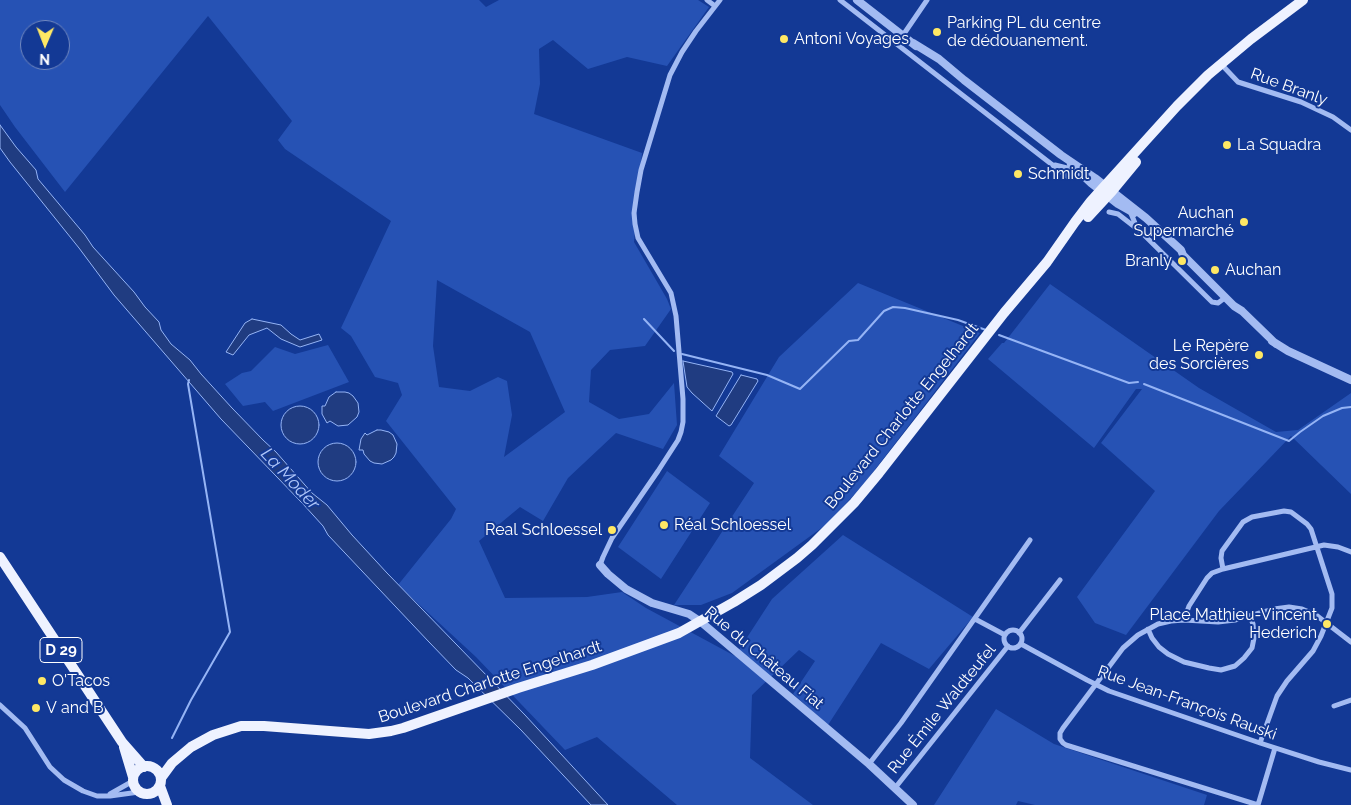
<!DOCTYPE html>
<meta charset="utf-8">
<style>
body{margin:0}
#map{position:relative;width:1351px;height:805px;overflow:hidden;background:#133995;font-family:Raleway,sans-serif}
canvas{display:block}
.north{position:absolute;left:20px;top:20px;width:50px;height:50px;box-sizing:border-box;background:#133995;border:1px solid #7188bf;border-radius:50%;rotate:181deg;font-size:14px;font-weight:700;line-height:20px;text-align:center;color:#fff}
.north::after{content:'';display:block;margin:auto;width:18px;height:22px;background:#ffe864;clip-path:polygon(50% 0,100% 100%,50% 72%,0 100%)}
</style>
<div id="map">
<canvas width="1351" height="805"></canvas>
<div class="north">N</div>
</div>
<script>
const g = document.querySelector('canvas').getContext('2d');
g.lineJoin = 'round';
function paint(path, color) {
  g.fillStyle = color;
  g.fill(path, 'evenodd');
}
function toPath(rows) {
  const path = new Path2D();
  for (const r of rows) {
    if (r.length === 3) {
      path.moveTo(r[0] + r[2], r[1]);
      path.arc(r[0], r[1], r[2], 0, 2 * Math.PI);
      continue;
    }
    path.moveTo(r[0], r[1]);
    for (let i = 2; i < r.length; i += 2) path.lineTo(r[i], r[i + 1]);
  }
  return path;
}
function strokePath(path, color, width, dash) {
  g.strokeStyle = color;
  g.lineWidth = width;
  g.lineCap = dash ? 'butt' : 'round';
  g.setLineDash(dash || []);
  g.stroke(path);
}
function write(font, color, halo, rows, align = 'center') {
  g.font = font + ' Raleway,sans-serif';
  g.lineWidth = 4;
  g.setLineDash([]);
  g.textBaseline = 'middle';
  g.strokeStyle = halo;
  g.fillStyle = color;
  for (const [text, x, y, turn = 0] of rows) {
    g.save();
    g.translate(x, y);
    g.rotate((+turn || 0) * Math.PI / 180);
    g.textAlign = isNaN(turn) ? turn : align;
    if (halo) g.strokeText(text, 0, 0);
    g.fillText(text, 0, 0);
    g.restore();
  }
}
paint(toPath([
 [0,0,479,0,486,7,499,0,698,0,709,7,667,66,627,57,588,69,553,40,539,49,540,84,534,114,642,153,634,242,667,299,671,309,645,346,610,350,591,370,589,402,619,419,649,414,674,383,677,425,663,449,616,433,568,478,543,521,520,507,479,541,505,598,587,597,622,592,646,608,735,656,772,599,843,535,973,617,929,669,881,643,828,725,793,694,815,661,799,650,752,695,750,758,813,805,677,805,597,737,565,750,476,657,398,585,451,519,456,509,386,421,402,395,398,383,375,377,351,336,341,328,391,221,285,149,278,140,292,121,208,16,65,192,15,127,0,105],
 [30,30,60,30,60,60,30,60],
 [437,280,530,332,565,412,504,457,512,415,507,381,498,377,470,391,439,387,433,346],
 [858,283,980,333,863,485,827,524,732,593,701,605,674,605,754,483,719,456,779,357],
 [1050,284,1199,388,1276,432,1298,430,1351,393,1351,494,1291,436,1219,511,1126,635,1095,623,1077,597,1155,491,1101,443,1142,389,1136,389,1094,448,988,359,1002,343,1004,343],
 [328,345,349,382,273,411,265,402,243,406,225,384,242,373,251,371,275,347,295,354],
 [667,471,710,503,661,579,618,547],
 [996,709,1054,744,1207,795,1204,805,1035,805,1018,801,1016,805,934,805]
]), '#2652b4');
const water = toPath([
 [0,125,16,147,36,170,38,179,85,235,93,247,134,292,145,307,159,322,161,330,171,344,190,360,201,374,232,408,263,440,276,452,312,493,327,505,352,535,387,573,525,715,608,805,591,805,521,730,468,678,456,670,429,642,328,535,323,526,303,504,221,419,114,295,79,248,10,162,0,148,0,125],
 [252,319,281,325,291,334,300,340,319,334,322,340,300,347,281,339,267,328,249,335,233,355,226,352,245,323,252,319],
 [683,361,732,372,733,374,712,411,692,393,687,387,683,361],
 [741,375,757,379,758,381,731,425,729,426,716,416,741,375],
 [336,392,345,392,349,393,353,396,358,403,359,412,357,417,348,425,338,426,330,421,327,423,322,414,322,406,325,406,329,397,336,392],
 [300,425,19],
 [377,430,381,430,389,432,393,435,397,444,396,453,394,457,391,460,382,464,374,463,370,461,364,454,363,450,359,450,361,439,365,433,367,435,377,430],
 [337,462,19]
]);
paint(water, '#203c81');
strokePath(water, '#95b4f5', 1);
strokePath(toPath([
 [644,319,674,351],
 [999,335,1129,383,1138,382],
 [682,354,767,375,800,389,849,341,858,340,884,311,893,307,905,308,958,320,986,330],
 [1144,384,1289,441,1300,432,1323,416,1342,408,1351,407],
 [172,738,191,700,230,632,188,384,189,380]
]), '#95b4f5', 2);
strokePath(toPath([
 [707,0,715,6],
 [840,0,1068,177],
 [897,44,927,0],
 [1221,64,1238,82,1301,102,1333,117,1351,130],
 [1055,165,1075,170],
 [1130,211,1137,228,1212,302,1218,303,1226,297],
 [1109,212,1118,214,1136,228],
 [600,565,603,557,612,538,658,471,678,440,681,432,683,422,683,399,676,316,671,293,638,238,635,224,634,213,637,192,641,170,670,75,682,52,696,31,720,0],
 [1223,569,1221,558,1222,551,1243,522,1252,517,1284,511,1291,512,1307,524,1311,529,1332,594,1332,608,1321,636,1313,651,1287,681,1277,696,1260,743],
 [975,619,1005,635],
 [1184,620,1189,606,1207,578,1212,573,1223,569,1324,545,1338,547,1351,552],
 [1148,629,1152,638,1159,647,1168,654,1184,662,1209,668,1221,670,1235,666,1244,658,1252,648,1254,638,1253,624,1250,616],
 [1013,639,9],
 [1019,633,1060,580],
 [1021,644,1087,680,1109,691,1260,743,1319,762,1351,770],
 [0,705,25,728,50,767,64,780,83,791,97,796,110,796,139,792],
 [1334,706,1351,700],
 [869,764,901,723,1030,540],
 [895,788,1008,646],
 [110,794,133,781],
 [1258,805,1066,745,1063,743,1060,739,1060,733,1063,728,1123,648,1138,635,1158,624,1171,621,1184,620,1218,622,1235,620,1274,609,1289,607,1302,609,1316,615,1351,642],
 [1258,805,1275,748]
]), '#a3bbf2', 5);
strokePath(toPath([
 [857,0,916,46],
 [913,43,939,59,964,80,1061,155,1095,178,1146,218,1181,250,1183,255,1234,306,1242,311,1276,344],
 [1071,164,1091,183,1118,204,1134,213],
 [1272,341,1288,351,1351,380],
 [600,565,608,574,626,589,652,603,689,614,701,622,869,764,913,805]
]), '#a3bbf2', 8);
strokePath(toPath([
 [1088,217,1112,191,1136,162],
 [0,557,122,742,144,767],
 [124,747,133,777],
 [147,780,14],
 [161,778,172,763,191,747,213,735,241,726,264,726,369,734,391,731,403,728,518,688,592,665,679,633,734,602,761,585,797,558,812,545,854,503,879,473,1004,313,1047,262,1075,222,1091,201,1177,106,1208,75,1251,39,1303,0],
 [160,786,167,805]
]), '#eef2ff', 10);
for (const [x, y, r, color] of [
 [937,32,5,"#ffe864"],
 [784,39,5,"#ffe864"],
 [1227,145,5,"#ffe864"],
 [1018,174,5,"#ffe864"],
 [1244,222,5,"#ffe864"],
 [1182,261,5,"#ffe864"],
 [1215,270,5,"#ffe864"],
 [1259,355,5,"#ffe864"],
 [664,525,5,"#ffe864"],
 [612,530,5,"#ffe864"],
 [1327,624,5,"#ffe864"],
 [42,681,5,"#ffe864"],
 [36,708,5,"#ffe864"]
]) {
  const dot = new Path2D();
  dot.arc(x, y, r, 0, 2 * Math.PI);
  g.fillStyle = color;
  g.fill(dot);
  strokePath(dot, '#133995', 2);
}
for (const [x, y, w] of [
 [61,650,42]
]) {
  const box = new Path2D();
  box.roundRect(x - w / 2, y - 12.5, w, 25, 4);
  g.fillStyle = '#133995';
  g.fill(box);
  strokePath(box, '#fff', 1);
}
write('bold 15px', '#fff', null, [
 ["D 29",61,650]
]);
write('16px', '#fff', '#133995', [
 ["Parking PL du centre",947,23],
 ["de dédouanement.",947,41],
 ["Antoni Voyages",794,39],
 ["La Squadra",1237,145],
 ["Schmidt",1028,174],
 ["Auchan",1234,213,"right"],
 ["Supermarché",1234,231,"right"],
 ["Branly",1172,261,"right"],
 ["Auchan",1225,270],
 ["Le Repère",1249,346,"right"],
 ["des Sorcières",1249,364,"right"],
 ["Réal Schloessel",674,525],
 ["Real Schloessel",602,530,"right"],
 ["Place Mathieu-Vincent",1317,615,"right"],
 ["Hederich",1317,633,"right"],
 ["O'Tacos",52,681],
 ["V and B",46,708]
], 'left');
write('16px', '#fff', '#133995', [
 ["Rue Branly",1289,87,20],
 ["Boulevard Charlotte Engelhardt",902,416,-51],
 ["Rue du Château Fiat",764,658,40],
 ["Boulevard Charlotte Engelhardt",490,682,-18],
 ["Rue Jean-François Rauski",1187,703,20],
 ["Rue Émile Waldteufel",942,709,-51]
]);
write('italic 18px', '#afc6f9', '#133995', [
 ["La Moder",290,479,47]
]);
</script>
